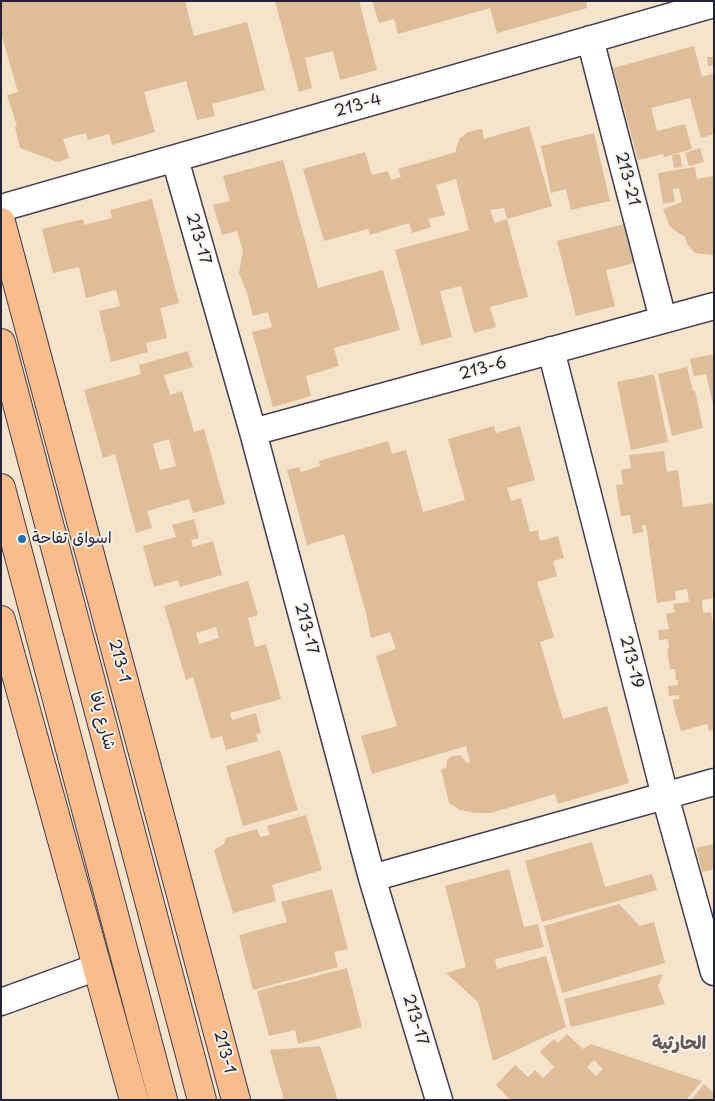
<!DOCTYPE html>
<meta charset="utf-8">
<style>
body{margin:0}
#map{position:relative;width:715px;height:1101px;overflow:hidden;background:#f5e3cb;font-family:"Playpen Sans",sans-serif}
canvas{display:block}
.frame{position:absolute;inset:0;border:2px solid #22223b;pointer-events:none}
</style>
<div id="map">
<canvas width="715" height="1101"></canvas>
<div class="frame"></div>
</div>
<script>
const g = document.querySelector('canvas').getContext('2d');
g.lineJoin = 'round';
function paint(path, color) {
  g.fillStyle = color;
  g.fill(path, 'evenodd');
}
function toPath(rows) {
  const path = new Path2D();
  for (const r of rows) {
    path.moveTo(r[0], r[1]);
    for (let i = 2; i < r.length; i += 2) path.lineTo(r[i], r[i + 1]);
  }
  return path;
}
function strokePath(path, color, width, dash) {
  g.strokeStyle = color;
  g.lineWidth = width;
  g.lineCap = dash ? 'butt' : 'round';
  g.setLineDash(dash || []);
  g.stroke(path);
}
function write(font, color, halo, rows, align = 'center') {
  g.font = font + ' "Playpen Sans","Playpen Sans Arabic",sans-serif';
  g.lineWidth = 4;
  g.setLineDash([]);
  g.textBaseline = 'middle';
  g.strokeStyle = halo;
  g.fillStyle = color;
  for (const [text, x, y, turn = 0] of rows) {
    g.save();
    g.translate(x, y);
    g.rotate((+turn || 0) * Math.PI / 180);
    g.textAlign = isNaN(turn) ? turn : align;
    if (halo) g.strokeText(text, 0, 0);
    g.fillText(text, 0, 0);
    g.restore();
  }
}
paint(toPath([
 [1,1,185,1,194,36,247,22,265,90,212,104,215,116,197,120,186,81,144,92,155,132,112,145,109,134,88,140,86,133,63,139,69,158,58,162,20,148,15,127,17,126,7,95,18,92,1,33],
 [275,1,359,1,377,70,340,80,333,51,305,58,312,88,299,92],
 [372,1,586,1,587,8,497,33,490,8,398,34,394,19,379,23],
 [694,46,702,77,714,73,714,134,701,138,690,98,651,108,657,131,685,124,692,149,664,157,663,154,638,160,613,68],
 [707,57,714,57,714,65,708,66],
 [529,126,552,206,507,219,504,208,490,210,495,223,507,219,528,297,490,307,496,327,474,333,461,286,440,291,452,337,421,345,395,250,469,230,456,179,436,185,445,215,428,219,431,227,412,233,409,223,370,235,368,229,324,241,303,169,365,152,372,175,388,171,391,180,401,177,398,169,456,152,456,148,460,138,468,132,482,129,484,139],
 [594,133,610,201,571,210,566,189,551,193,541,146],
 [700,148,704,162,689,166,685,153],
 [680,154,682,167,674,168,672,155],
 [283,160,318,288,383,270,400,330,334,348,339,366,306,376,311,396,273,407,252,332,272,327,268,312,253,316,247,293,239,273,243,251,237,231,222,235,213,205,230,201,223,176],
 [695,167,697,179,713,176,714,255,695,253,687,244,685,237,670,227,663,209,682,202,679,188,673,189,675,202,663,204,658,173],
 [152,199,179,303,160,308,167,338,146,343,148,352,111,362,99,311,120,306,116,290,86,298,79,267,53,273,42,229,83,219,84,225,112,218,110,210],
 [632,222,642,261,606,270,615,306,576,316,557,241],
 [188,351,193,367,164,375,170,395,182,391,194,432,204,429,225,504,193,513,189,499,147,511,152,528,136,533,115,454,103,458,84,390,141,374,139,365],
 [169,439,176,466,160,470,153,444],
 [714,354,714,404,713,404,706,374,694,376,690,359],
 [687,367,693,391,695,391,703,428,672,436,658,374],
 [654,374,668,442,631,450,617,382],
 [494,426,496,433,520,426,535,480,507,488,511,501,521,498,530,532,538,530,540,541,558,536,564,558,553,561,557,576,537,582,554,637,540,642,563,719,607,706,629,783,558,804,555,794,491,813,475,813,460,810,449,803,441,769,446,768,447,761,449,758,453,756,460,755,464,759,466,763,470,762,466,746,372,774,361,736,397,726,376,656,396,649,390,632,371,638,366,613,344,534,307,545,287,470,299,467,301,472,320,466,319,461,388,441,392,454,406,450,423,512,465,500,448,439],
 [664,451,667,472,678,470,683,507,714,503,714,598,702,600,703,613,711,612,714,629,714,730,709,731,707,724,681,731,677,717,676,717,673,700,679,699,679,695,669,696,668,686,678,685,678,680,676,681,675,669,670,669,667,649,669,648,668,639,659,640,658,630,669,629,666,614,675,612,673,604,689,602,687,589,675,591,676,600,657,603,646,525,642,525,643,532,633,534,630,515,621,516,616,485,623,484,621,470,631,468,629,455],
 [194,519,199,538,191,540,193,547,213,541,222,575,180,587,178,580,154,587,143,546,176,537,172,525],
 [248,581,258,615,248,618,255,647,266,644,281,699,230,713,232,720,256,713,261,733,256,734,258,741,226,750,222,736,211,739,193,677,186,680,164,606],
 [216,627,219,638,199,644,196,633],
 [280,750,298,810,243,826,226,766],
 [306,815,322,870,272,885,276,901,233,913,214,850,224,844,226,838,257,829,260,837,270,835,267,826],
 [592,842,605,887,652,874,657,890,542,922,525,861],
 [714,844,714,869,702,872,696,848],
 [509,869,524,927,538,924,544,947,495,959,497,969,546,956,566,1027,493,1061,478,1002,446,973,466,967,445,886],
 [332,889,348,949,334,952,338,967,253,990,239,935,287,922,281,902],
 [619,904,640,926,654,922,665,963,562,993,544,926],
 [347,968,362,1027,298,1044,295,1030,269,1036,257,991],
 [663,974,658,986,665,1004,571,1027,564,999],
 [567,1034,583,1049,591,1044,702,1081,686,1100,510,1100,496,1085,515,1065,528,1077,535,1070,543,1078,554,1067,540,1052,554,1039,558,1043],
 [594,1060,603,1069,596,1076,587,1067],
 [320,1046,338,1100,284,1100,270,1050],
 [704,1084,713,1092,713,1100,691,1100]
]), '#dfbd98');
const minor = toPath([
 [590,39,663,319],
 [175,159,253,432,372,878,439,1100],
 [1,208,714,4],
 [551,350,665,796,714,972],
 [253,432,714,306],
 [372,878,714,782],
 [1,1002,97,967]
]);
const major = toPath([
 [1,222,236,1100],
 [1,620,134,1100]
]);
const highway = toPath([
 [1,343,202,1100],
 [1,488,163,1100]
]);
strokePath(minor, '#423f51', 29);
strokePath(major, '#423f51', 30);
strokePath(highway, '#423f51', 30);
strokePath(minor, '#fff', 26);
strokePath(major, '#fabc8b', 28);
strokePath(highway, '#fabc8b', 28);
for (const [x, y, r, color] of [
 [22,539,5,"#1f6fb2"]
]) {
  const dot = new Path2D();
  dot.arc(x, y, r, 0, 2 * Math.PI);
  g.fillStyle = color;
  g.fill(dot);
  strokePath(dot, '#f7f3e8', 2);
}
write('16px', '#22223b', '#f7f3e8', [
 ["213-4",358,106,-16],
 ["213-21",627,179,75],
 ["213-17",198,239,74],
 ["213-6",483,369,-15],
 ["213-17",306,629,75],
 ["213-1",119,661,75],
 ["213-19",631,662,76],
 ["شارع يافا",102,721,75],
 ["213-17",415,1020,73],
 ["213-1",224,1052,75]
]);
write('16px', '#22223b', '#f7f3e8', [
 ["اسواق تفاحة",32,539]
], 'left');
write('bold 18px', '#64585c', '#f7f3e8', [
 ["الحارثية",679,1044]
]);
</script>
